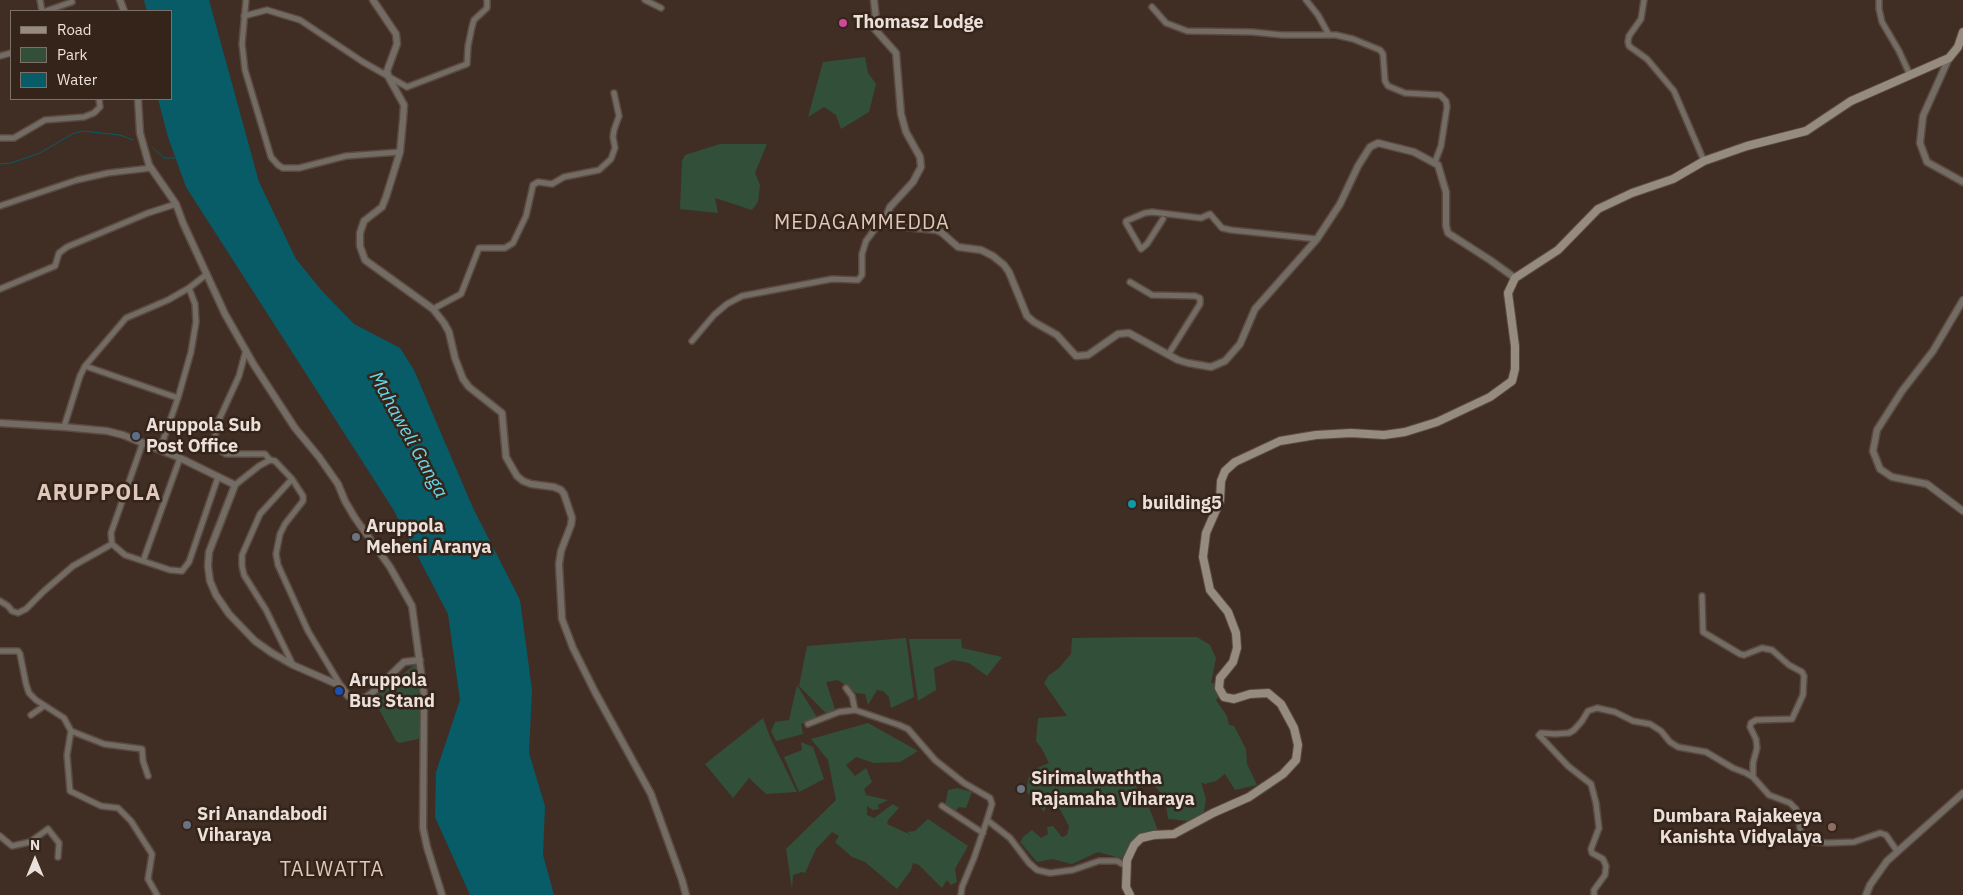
<!DOCTYPE html>
<style>
body{margin:0}
#map{position:relative;width:1963px;height:895px;overflow:hidden;background:#402e24;font-family:"IBM Plex Sans",sans-serif}
canvas{display:block}
.legend{position:absolute;left:10px;top:10px;width:162px;height:90px;box-sizing:border-box;background:#35241a;border:1px solid #7e6f67;margin:0;padding:6px 9px;list-style:none;font-size:15px;color:#ece0da}
.legend li{display:flex;align-items:center;gap:10px;height:25px}
.legend b{width:25px;border:1px solid #7e6f67}
.north{position:absolute;left:10px;top:835px;width:50px;height:50px;-webkit-text-stroke:4px #35241a;paint-order:stroke;rotate:0deg;font-size:14px;font-weight:700;line-height:20px;text-align:center;color:#ece0da}
.north::after{content:'';display:block;margin:auto;width:18px;height:22px;background:#ece0da;clip-path:polygon(50% 0,100% 100%,50% 72%,0 100%)}
</style>
<div id="map">
<canvas width="1963" height="895"></canvas>
<ul class="legend">
<li><b style="height:6px;background:#958b7f"></b>Road</li>
<li><b style="height:14px;background:#324f3a"></b>Park</li>
<li><b style="height:14px;background:#075c68"></b>Water</li>
</ul>
<div class="north">N</div>
</div>
<script>
const g = document.querySelector('canvas').getContext('2d');
g.lineJoin = 'round';
function paint(path, color) {
  g.fillStyle = color;
  g.fill(path, 'evenodd');
}
function toPath(rows) {
  const path = new Path2D();
  for (const r of rows) {
    path.moveTo(r[0], r[1]);
    for (let i = 2; i < r.length; i += 2) path.lineTo(r[i], r[i + 1]);
  }
  return path;
}
function strokePath(path, color, width, dash) {
  g.strokeStyle = color;
  g.lineWidth = width;
  g.lineCap = dash ? 'butt' : 'round';
  g.setLineDash(dash || []);
  g.stroke(path);
}
function write(font, color, halo, rows, align = 'center') {
  g.font = font + ' "IBM Plex Sans",sans-serif';
  g.lineWidth = 5;
  g.setLineDash([]);
  g.textBaseline = 'middle';
  g.strokeStyle = halo;
  g.fillStyle = color;
  for (const [text, x, y, turn = 0] of rows) {
    g.save();
    g.translate(x, y);
    g.rotate((+turn || 0) * Math.PI / 180);
    g.textAlign = isNaN(turn) ? turn : align;
    if (halo) g.strokeText(text, 0, 0);
    g.fillText(text, 0, 0);
    g.restore();
  }
}
paint(toPath([
 [865,57,868,73,876,84,869,112,841,129,836,115,824,107,808,117,823,62],
 [720,144,767,144,755,173,760,185,758,202,752,210,715,198,718,213,680,209,682,161,685,155],
 [1139,637,1197,637,1210,645,1216,658,1211,683,1221,684,1223,692,1216,700,1227,716,1229,725,1234,726,1246,749,1247,764,1257,785,1235,790,1225,774,1216,781,1205,784,1201,782,1206,799,1204,812,1189,821,1168,819,1165,798,1147,777,1134,774,1137,789,1141,798,1148,805,1159,833,1137,835,1124,859,1098,852,1072,864,1052,859,1037,862,1020,842,1024,836,1032,830,1041,838,1048,834,1047,827,1053,826,1062,837,1067,835,1069,826,1058,806,1063,797,1051,796,1044,812,1026,791,1030,771,1049,763,1042,749,1036,741,1038,718,1067,716,1044,683,1049,675,1058,669,1071,654,1072,638],
 [906,638,914,697,891,708,889,697,883,691,877,690,868,705,865,694,856,693,838,680,826,682,837,715,831,718,799,686,807,646],
 [909,639,961,639,962,648,1002,657,987,676,969,663,953,660,934,668,936,690,918,701],
 [414,665,418,666,420,736,418,739,400,743,396,741,373,698],
 [797,685,818,719,801,724,803,734,776,741,771,731,775,722,789,720],
 [763,718,770,737,797,792,766,794,749,778,733,798,705,764],
 [868,723,918,751,900,762,874,763,856,757,846,765,855,776,866,768,872,782,864,789,866,795,888,800,878,805,879,809,873,810,867,806,867,815,874,818,893,804,899,808,888,820,887,824,911,835,907,832,915,831,928,819,968,846,955,869,957,882,951,885,947,880,942,888,919,865,913,863,911,870,897,889,865,862,852,857,835,842,839,836,832,832,816,849,805,873,802,872,793,875,792,889,786,849,836,800,828,760,811,739],
 [801,742,813,747,824,779,799,792,784,757,802,750],
 [957,788,972,792,966,808,959,807,955,812,945,806,948,790]
]), '#324f3a');
paint(toPath([
 [144,0,209,0,259,182,296,259,322,291,354,324,400,348,414,370,473,508,520,600,532,690,529,753,545,806,543,855,554,895,470,895,435,817,436,772,460,700,448,614,393,509,186,187,168,137,158,99,171,99,171,11,147,11]
]), '#075c68');
strokePath(toPath([
 [152,147,164,158,175,158],
 [0,164,11,163,40,153,72,134,82,131,120,135,133,140]
]), '#075c68', 1);
const minor = toPath([
 [40,0,42,11],
 [246,0,242,44,245,70,271,157,278,165,283,168,299,168,346,156,400,152],
 [645,0,661,8],
 [1306,0,1318,15,1329,35],
 [1644,0,1641,19,1629,36,1628,42,1629,46,1647,59,1674,91,1704,161],
 [1879,0,1879,9,1882,22,1899,51,1910,75],
 [1152,7,1166,23,1187,31,1252,32,1282,35,1336,35,1353,39,1380,50,1383,54,1385,81,1388,86,1405,93,1440,95,1446,101,1447,107,1441,146,1435,162],
 [46,11,72,2],
 [244,16,267,10,300,20,363,62,407,87,467,64,468,46,472,27,474,20,487,8,487,0],
 [0,56,11,53],
 [0,138,14,138,45,120,84,117,94,113,100,107,99,99],
 [0,206,77,180,108,173,151,168],
 [1163,219,1147,244,1141,249,1126,223,1126,221,1145,213,1152,212,1201,218,1210,214,1222,228,1231,230,1317,239],
 [1130,282,1152,295,1195,296,1200,298,1200,304,1168,355],
 [0,289,55,266,59,253,67,247,148,213,176,204],
 [433,309,461,294,479,248,505,248,513,243,526,216,533,185,538,182,552,184,564,177,599,170,611,159,615,148,613,137,614,130,619,116,614,93],
 [692,341,714,315,727,304,742,296,832,279,858,280,862,275,862,254,866,241,878,225,885,220],
 [246,350,239,376,218,422,213,446,226,454,265,454,270,460],
 [85,366,178,398],
 [64,427,80,376,85,366,126,318,168,300,189,288,207,274],
 [143,442,111,533,112,544,125,555,170,570,182,571,189,562,218,477],
 [160,449,178,398,191,352,196,322,195,304,189,288],
 [292,479,260,514,242,555,242,566,244,575,266,610,293,665],
 [235,485,259,466,270,460,275,461,292,479,303,496,303,501,285,524,280,534,276,554,278,565,308,631,341,686],
 [143,561,180,458],
 [1702,596,1703,632,1740,654,1744,655,1762,648,1772,650,1789,665,1802,672,1804,676,1803,695,1792,719,1756,720,1751,723,1750,727,1756,739,1757,748,1753,763,1753,777],
 [0,601,8,606,12,611,18,613,26,609,44,591,73,566,112,544],
 [0,651,18,651,20,654,26,684,29,693,36,700,64,718,71,731,104,744,142,749,143,761,148,776],
 [846,688,852,696,855,710],
 [31,715,44,706],
 [808,724,839,712,855,710,899,725,908,729,935,760,964,783,990,798,992,804,987,820,974,858,962,887,961,895],
 [71,731,67,755,70,791,101,806,118,808,131,821,152,854,148,879,157,895],
 [942,806,983,833],
 [987,820,1010,838,1029,863,1037,870,1050,873,1073,870,1099,861,1117,861,1126,866],
 [0,836,12,846,30,842,48,829,59,843,58,857],
 [1594,895,1594,890,1605,875,1606,866,1603,859,1592,853,1591,849,1599,828,1596,803,1591,784,1568,766,1539,735,1541,733,1555,734,1569,733,1574,730,1582,721,1588,711,1597,708,1615,712,1633,721,1650,724,1661,731,1670,742,1678,747,1706,752,1733,768,1746,773,1753,777,1769,795,1790,803,1796,809,1802,837,1808,841,1827,843,1854,842,1880,833,1886,835,1897,851]
]);
const tertiary = toPath([
 [120,0,124,11],
 [373,0,396,34,397,44,387,71,389,78,404,105,403,120,400,152,386,197,382,207,364,221,360,233,360,246,365,260,433,309,444,323,449,332,455,358,463,379,469,387,502,413,506,457,517,476,523,481,531,484,554,487,561,490,564,494,572,518,571,525,561,551,559,564,562,619,573,648,595,692,651,794,682,880,686,895],
 [874,0,876,19,872,26,896,53,901,114,906,132,920,157,921,167,913,182,890,207,885,220,895,226,936,230,941,232,958,247,981,250,993,256,1004,265,1009,272,1027,316,1034,322,1057,335,1076,356,1088,355,1118,334,1129,333,1178,360,1188,363,1211,367,1225,361,1240,344,1255,309,1317,239,1340,204,1358,166,1370,147,1378,143,1414,152,1438,165,1446,192,1446,226,1448,233,1490,260,1515,278],
 [1949,58,1923,116,1920,143,1927,162,1963,182],
 [138,99,140,133,149,165,176,204,183,223,225,314,254,365,295,428,319,457,338,484,345,501,355,518,390,567,412,606,424,695,423,828,427,847,442,895],
 [1963,300,1933,351,1902,391,1877,430,1873,451,1880,469,1892,477,1927,484,1963,511],
 [0,423,64,427,107,431,123,435,180,458,235,485,209,552,208,566,210,581,216,595,229,614,255,641,272,653,293,665,341,686,348,696,357,698,365,698,372,693,404,662,420,660],
 [1866,895,1870,885,1887,861,1963,793]
]);
const secondary = toPath([
 [1130,895,1126,887,1127,860,1134,845,1141,838,1154,835,1174,834,1213,813,1249,797,1283,774,1296,760,1298,745,1294,728,1281,704,1268,693,1250,694,1234,699,1224,697,1219,688,1220,678,1233,662,1237,648,1236,633,1228,612,1210,590,1203,557,1206,533,1220,501,1221,481,1225,471,1235,462,1280,441,1316,435,1351,433,1384,435,1405,432,1437,422,1490,397,1512,381,1515,369,1515,346,1508,293,1515,278,1558,250,1598,209,1632,193,1673,179,1704,161,1747,146,1806,131,1851,101,1949,58,1958,47,1963,32]
]);
strokePath(minor, '#5c4a41', 8);
strokePath(tertiary, '#5c4a41', 9);
strokePath(secondary, '#5c4a41', 10);
strokePath(minor, '#726c64', 5);
strokePath(tertiary, '#726c64', 6);
strokePath(secondary, '#958b7f', 8);
for (const [x, y, r, color] of [
 [843,23,5,"#d1479c"],
 [136,436,5,"#5c6f8a"],
 [1132,504,5,"#0f9aa8"],
 [356,537,5,"#6b7280"],
 [339,691,5,"#1a4fb4"],
 [1021,789,5,"#6b7280"],
 [187,825,5,"#6b7280"],
 [1832,827,5,"#8d6e63"]
]) {
  const dot = new Path2D();
  dot.arc(x, y, r, 0, 2 * Math.PI);
  g.fillStyle = color;
  g.fill(dot);
  strokePath(dot, '#35241a', 2);
}
write('bold 18px', '#ece0da', '#35241a', [
 ["Thomasz Lodge",853,23],
 ["Aruppola Sub",146,426],
 ["Post Office",146,447],
 ["building5",1142,504],
 ["Aruppola",366,527],
 ["Meheni Aranya",366,548],
 ["Aruppola",349,681],
 ["Bus Stand",349,702],
 ["Sirimalwaththa",1031,779],
 ["Rajamaha Viharaya",1031,800],
 ["Sri Anandabodi",197,815],
 ["Viharaya",197,836],
 ["Dumbara Rajakeeya",1822,817,"right"],
 ["Kanishta Vidyalaya",1822,838,"right"]
], 'left');
write('italic 19px', '#69d7ea', '#35241a', [
 ["Mahaweli Ganga",408,435,61]
]);
g.letterSpacing = '1px';
write('20px', '#dfc8bb', '#35241a', [
 ["MEDAGAMMEDDA",862,223],
 ["TALWATTA",332,870]
]);
g.letterSpacing = '0px';
g.letterSpacing = '1px';
write('bold 22px', '#dfc8bb', '#35241a', [
 ["ARUPPOLA",99,494]
]);
g.letterSpacing = '0px';
</script>
